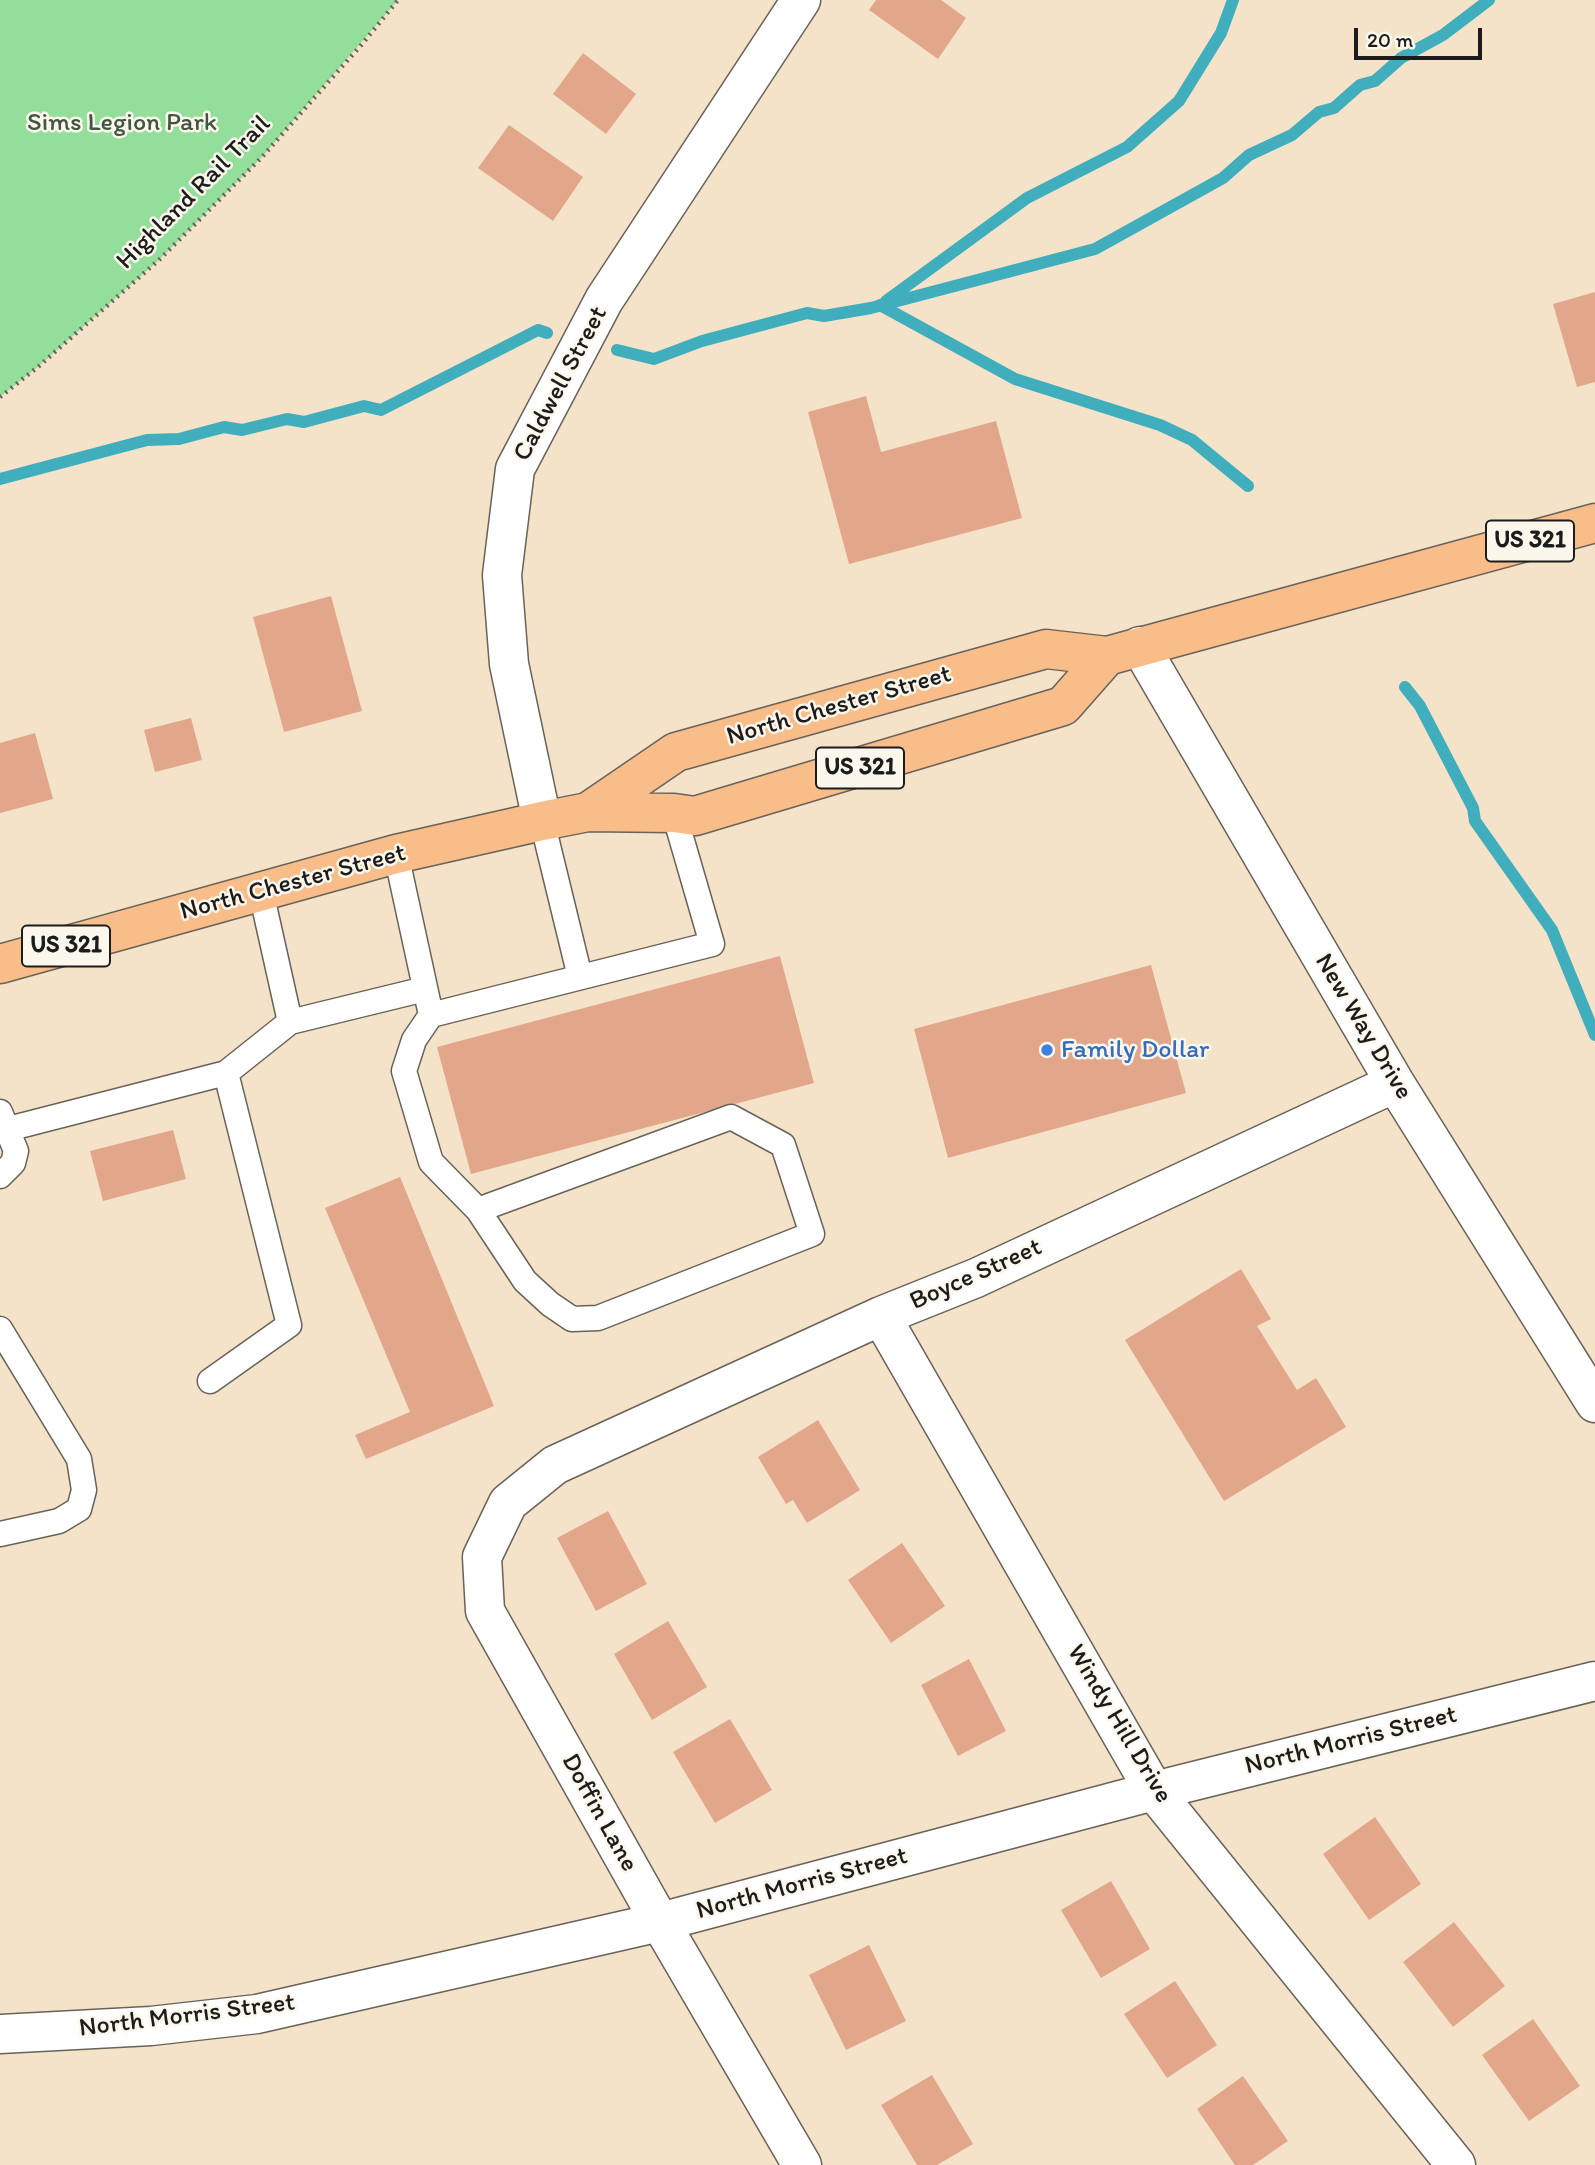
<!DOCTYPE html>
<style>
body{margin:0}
#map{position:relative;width:1595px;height:2165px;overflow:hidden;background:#f5e3c9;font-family:Itim,sans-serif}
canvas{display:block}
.scale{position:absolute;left:1354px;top:28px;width:128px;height:32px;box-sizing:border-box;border:4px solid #1c1c1c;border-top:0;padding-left:9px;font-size:21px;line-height:24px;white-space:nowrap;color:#1c1c1c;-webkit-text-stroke:5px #fbf7ec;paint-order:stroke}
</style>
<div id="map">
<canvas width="1595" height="2165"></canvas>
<div class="scale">20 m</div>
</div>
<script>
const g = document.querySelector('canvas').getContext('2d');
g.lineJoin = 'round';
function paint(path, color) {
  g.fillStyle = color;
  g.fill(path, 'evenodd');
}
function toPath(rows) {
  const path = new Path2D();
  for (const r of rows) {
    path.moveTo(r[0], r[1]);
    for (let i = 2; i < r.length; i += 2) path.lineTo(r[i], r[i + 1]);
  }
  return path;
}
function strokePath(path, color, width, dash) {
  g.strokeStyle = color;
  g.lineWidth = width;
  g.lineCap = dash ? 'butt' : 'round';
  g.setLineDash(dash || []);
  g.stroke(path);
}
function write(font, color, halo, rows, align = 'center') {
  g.font = font + ' Itim,sans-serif';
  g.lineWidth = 5;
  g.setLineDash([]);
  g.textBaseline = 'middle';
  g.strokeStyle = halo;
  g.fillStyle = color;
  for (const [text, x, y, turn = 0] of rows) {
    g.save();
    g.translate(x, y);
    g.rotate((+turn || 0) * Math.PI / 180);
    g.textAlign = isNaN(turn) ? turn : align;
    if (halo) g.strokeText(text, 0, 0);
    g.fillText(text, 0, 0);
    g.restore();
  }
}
paint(toPath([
 [0,0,398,0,261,158,160,259,39,366,0,397]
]), '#93de9b');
strokePath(toPath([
 [886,301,1027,198,1127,147,1179,101,1221,33,1233,0],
 [880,305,1015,379,1160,425,1192,440,1248,486],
 [617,350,654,359,702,341,807,313,824,316,871,308,1095,249,1223,178,1249,155,1292,135,1319,112,1334,108,1360,85,1375,81,1401,58,1443,35,1489,0],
 [0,479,147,440,179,439,224,427,242,430,287,419,304,422,364,406,381,410,538,330,547,333],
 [1405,687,1420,706,1473,808,1475,821,1552,930,1595,1035]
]), '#40aebd', 12);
paint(toPath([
 [876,0,941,0,966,18,938,59,869,10],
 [583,53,636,94,606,134,553,94],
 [509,125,583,177,553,221,478,168],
 [1595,292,1595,382,1577,387,1553,304],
 [866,396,881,452,996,421,1022,518,849,564,808,412],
 [331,596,362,711,284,732,253,617],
 [191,718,202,760,155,772,144,730],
 [35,733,53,799,0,813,0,743],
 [780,956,814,1083,471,1174,437,1047],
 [1151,965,1186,1093,948,1158,914,1029],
 [173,1130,186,1179,103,1201,90,1151],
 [400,1177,494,1406,366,1459,355,1435,410,1412,325,1208],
 [1241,1269,1271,1319,1257,1326,1297,1390,1316,1378,1346,1427,1224,1501,1125,1340],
 [818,1420,860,1490,807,1523,793,1500,786,1504,758,1457],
 [608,1511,647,1584,596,1611,557,1538],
 [902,1543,945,1606,891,1643,848,1580],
 [668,1621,707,1687,652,1720,614,1654],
 [969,1659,1006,1731,958,1756,921,1685],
 [730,1719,772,1790,715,1823,673,1752],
 [1375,1817,1421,1884,1369,1920,1323,1854],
 [1111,1881,1150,1949,1101,1978,1061,1910],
 [1454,1922,1505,1986,1453,2027,1403,1962],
 [869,1945,906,2021,846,2050,809,1975],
 [1175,1981,1217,2045,1167,2078,1124,2014],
 [1533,2019,1580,2086,1529,2121,1482,2055],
 [932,2075,973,2144,937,2165,917,2165,881,2105],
 [1243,2076,1288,2141,1253,2165,1235,2165,1197,2109]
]), '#e2a78a');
const service = toPath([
 [542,821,580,977],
 [396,854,431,1015,712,944,674,813],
 [431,1015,414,1040,404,1071,431,1162,478,1210,525,1281,550,1304,572,1319,598,1318,812,1234,783,1145,731,1117,478,1210],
 [290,1022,425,989],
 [0,1112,16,1151,13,1163,0,1176],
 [8,1129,226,1073,290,1022,261,892],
 [0,1329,79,1459,84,1490,79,1509,59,1521,0,1534],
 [210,1381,289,1325,226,1073]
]);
const minor = toPath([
 [1140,646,1395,1083,1595,1403],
 [542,821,509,664,502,575,515,469,604,300,801,0],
 [881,1316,1154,1791,1456,2165],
 [0,2034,151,2026,257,2014,660,1922,1154,1791,1595,1681],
 [802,2165,660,1922,485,1611,482,1557,508,1503,555,1465,881,1316,976,1278,1395,1083]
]);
const primary = toPath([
 [588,812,676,752,1046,649,1107,656,1595,523],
 [0,964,396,854,542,821,588,812,674,813,695,816,1063,706,1107,656]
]);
strokePath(service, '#686259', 27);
strokePath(minor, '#686259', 41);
strokePath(primary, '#686259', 41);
strokePath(toPath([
 [0,397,39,366,160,259,261,158,363,43,398,0]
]), '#686259', 4.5, [2, 5]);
strokePath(service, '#fff', 24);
strokePath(minor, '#fff', 38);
strokePath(primary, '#f8bd89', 38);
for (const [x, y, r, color] of [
 [1047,1050,7,"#3f7fe0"]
]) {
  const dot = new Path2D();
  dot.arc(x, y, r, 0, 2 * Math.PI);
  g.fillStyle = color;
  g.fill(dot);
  strokePath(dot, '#fbf7ec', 2.5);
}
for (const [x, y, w] of [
 [1530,541,88],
 [860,768,88],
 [66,946,88]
]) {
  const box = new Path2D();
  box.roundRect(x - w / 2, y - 20.5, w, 41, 5);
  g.fillStyle = '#fbf7ec';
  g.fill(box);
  strokePath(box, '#1c1c1c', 2);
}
write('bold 24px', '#1c1c1c', null, [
 ["US 321",1530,541],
 ["US 321",860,768],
 ["US 321",66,946]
]);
write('26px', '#405642', '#fbf7ec', [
 ["Sims Legion Park",122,123]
]);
write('26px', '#1c1c1c', '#fbf7ec', [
 ["Highland Rail Trail",194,193,-45],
 ["Caldwell Street",561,384,-62],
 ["North Chester Street",839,706,-16],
 ["North Chester Street",293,883,-15],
 ["New Way Drive",1363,1027,59],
 ["Boyce Street",976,1275,-24],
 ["Windy Hill Drive",1119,1724,59],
 ["North Morris Street",1351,1741,-14],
 ["Doffin Lane",599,1813,61],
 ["North Morris Street",802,1884,-15],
 ["North Morris Street",187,2016,-7]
]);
write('26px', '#366cbe', '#fbf7ec', [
 ["Family Dollar",1061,1050]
], 'left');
</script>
